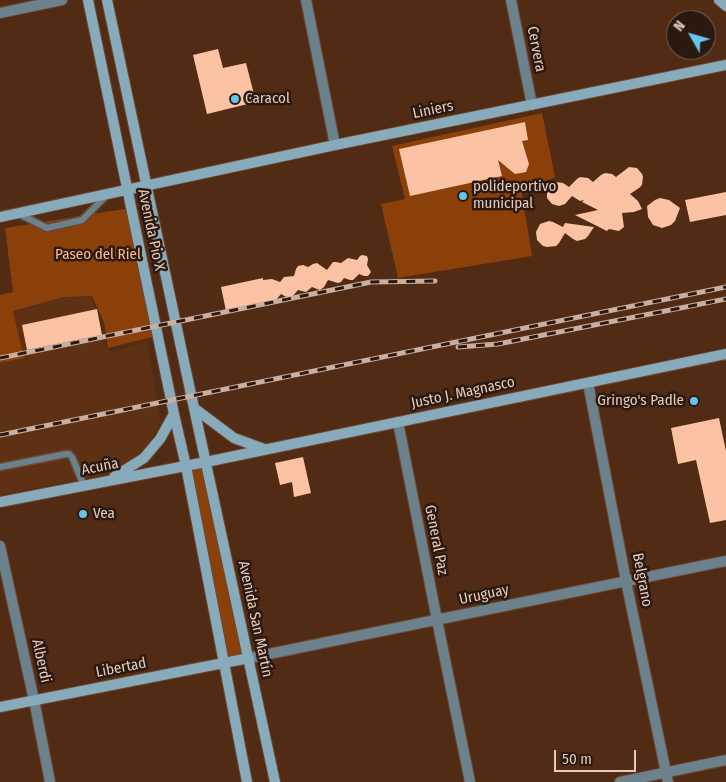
<!DOCTYPE html>
<meta charset="utf-8">
<style>
body{margin:0}
#map{position:relative;width:726px;height:782px;overflow:hidden;background:#512b14;font-family:"Fira Sans Condensed",sans-serif}
canvas{display:block}
.north{position:absolute;left:666px;top:10px;width:50px;height:50px;box-sizing:border-box;background:#2b190f;border:1px solid #756055;border-radius:50%;rotate:308deg;font-size:14px;font-weight:700;line-height:20px;text-align:center;color:#e5cbbe}
.north::after{content:'';display:block;margin:auto;width:18px;height:22px;background:#66c4ef;clip-path:polygon(50% 0,100% 100%,50% 72%,0 100%)}
.scale{position:absolute;left:554px;top:750px;width:82px;height:22px;box-sizing:border-box;border:2px solid #e5cbbe;border-top:0;padding-left:6px;font-size:15px;line-height:18px;white-space:nowrap;color:#e5cbbe;-webkit-text-stroke:4px #2b190f;paint-order:stroke}
</style>
<div id="map">
<canvas width="726" height="782"></canvas>
<div class="north">N</div>
<div class="scale">50 m</div>
</div>
<script>
const g = document.querySelector('canvas').getContext('2d');
g.lineJoin = 'round';
function paint(path, color) {
  g.fillStyle = color;
  g.fill(path, 'evenodd');
}
function toPath(rows) {
  const path = new Path2D();
  for (const r of rows) {
    path.moveTo(r[0], r[1]);
    for (let i = 2; i < r.length; i += 2) path.lineTo(r[i], r[i + 1]);
  }
  return path;
}
function strokePath(path, color, width, dash) {
  g.strokeStyle = color;
  g.lineWidth = width;
  g.lineCap = dash ? 'butt' : 'round';
  g.setLineDash(dash || []);
  g.stroke(path);
}
function write(font, color, halo, rows, align = 'center') {
  g.font = font + ' "Fira Sans Condensed",sans-serif';
  g.lineWidth = 5;
  g.setLineDash([]);
  g.textBaseline = 'middle';
  g.strokeStyle = halo;
  g.fillStyle = color;
  for (const [text, x, y, turn = 0] of rows) {
    g.save();
    g.translate(x, y);
    g.rotate((+turn || 0) * Math.PI / 180);
    g.textAlign = isNaN(turn) ? turn : align;
    if (halo) g.strokeText(text, 0, 0);
    g.fillText(text, 0, 0);
    g.restore();
  }
}
paint(toPath([
 [92,296,104,344,112,352,147,341,161,421,153,437,140,454,108,474,0,495,0,363,24,358,13,311,64,297]
]), '#5e3115');
paint(toPath([
 [542,113,555,177,522,194,532,256,398,278,381,204,405,199,392,146],
 [131,208,157,336,108,348,104,322,92,296,64,297,13,311,24,358,0,363,0,295,13,292,5,228],
 [206,462,249,658,224,663,186,466]
]), '#8b400a');
paint(toPath([
 [218,49,223,68,246,63,256,102,207,114,193,55],
 [525,122,528,140,522,141,529,164,526,172,515,174,498,160,502,176,410,196,399,149],
 [629,167,637,168,642,174,643,177,642,185,639,188,630,194,638,201,642,209,634,212,622,213,624,227,619,231,609,229,607,231,575,215,598,210,582,202,584,200,580,201,572,196,565,204,559,206,552,204,547,198,547,190,549,187,556,182,563,183,569,187,577,179,580,177,588,178,593,182,601,175,605,173,612,174,616,177],
 [726,192,726,215,690,222,685,200],
 [660,198,669,200,680,208,675,221,671,225,662,228,653,225,648,217,647,206,655,200],
 [549,221,553,222,563,227,565,223,594,227,588,236,585,239,577,241,573,239,565,233,559,243,556,246,547,247,543,246,537,240,536,232,540,224],
 [362,255,367,256,368,259,367,265,371,272,368,276,364,276,359,274,353,280,350,280,344,278,341,282,338,283,328,280,324,287,320,290,317,289,312,287,306,292,298,290,291,298,288,298,281,294,275,301,226,311,221,287,263,278,263,280,272,279,280,282,284,277,294,276,296,269,298,266,303,265,308,267,313,264,317,263,327,270,333,262,336,262,341,263,348,258,357,260,360,256],
 [97,309,102,335,27,350,22,325],
 [719,418,726,451,726,520,710,523,696,460,678,464,671,428],
 [303,457,311,493,294,497,292,482,280,485,275,463]
]), '#fbc2a3');
const service = toPath([
 [19,214,47,228,82,220,107,195],
 [0,467,66,454,69,454,72,457,84,486]
]);
const minor = toPath([
 [306,0,335,145],
 [511,0,532,105],
 [0,13,62,0],
 [588,383,626,581,668,782],
 [398,422,437,620,470,782],
 [0,546,34,700,50,782],
 [249,658,726,561],
 [620,782,726,760]
]);
const secondary = toPath([
 [88,0,174,414,186,466,247,782],
 [107,0,189,385,275,782],
 [719,0,726,6],
 [0,217,335,145,726,65],
 [194,408,234,438,264,449],
 [114,477,144,458,160,439,174,414],
 [0,502,206,462,726,354],
 [0,707,249,658]
]);
strokePath(service, '#6c4833', 9);
strokePath(minor, '#6c4833', 12);
strokePath(secondary, '#6c4833', 12);
strokePath(service, '#6b818c', 6);
strokePath(minor, '#6b818c', 10);
strokePath(secondary, '#88abbc', 10);
const rail = toPath([
 [458,347,498,344,726,299],
 [0,358,371,282,435,281],
 [0,435,726,287]
]);
strokePath(rail, '#caae9f', 5);
strokePath(rail, '#2b190f', 3, [9]);
for (const [x, y, r, color] of [
 [235,99,5,"#66c4ef"],
 [463,196,5,"#66c4ef"],
 [694,401,5,"#66c4ef"],
 [83,514,5,"#66c4ef"]
]) {
  const dot = new Path2D();
  dot.arc(x, y, r, 0, 2 * Math.PI);
  g.fillStyle = color;
  g.fill(dot);
  strokePath(dot, '#2b190f', 2);
}
write('15px', '#e5cbbe', '#2b190f', [
 ["Cervera",536,49,79],
 ["Liniers",433,110,-12],
 ["Avenida Pio X",151,230,78],
 ["Justo J. Magnasco",463,393,-12],
 ["Acuña",100,467,-11],
 ["General Paz",436,540,79],
 ["Belgrano",642,580,79],
 ["Uruguay",484,595,-12],
 ["Avenida San Martín",255,619,78],
 ["Alberdi",41,661,78],
 ["Libertad",121,668,-11]
]);
write('15px', '#e5cbbe', '#2b190f', [
 ["Caracol",245,99],
 ["polideportivo",473,187],
 ["municipal",473,204],
 ["Gringo's Padle",684,401,"right"],
 ["Vea",93,514]
], 'left');
write('15px', '#feb993', '#2b190f', [
 ["Paseo del Riel",98,255]
]);
</script>
